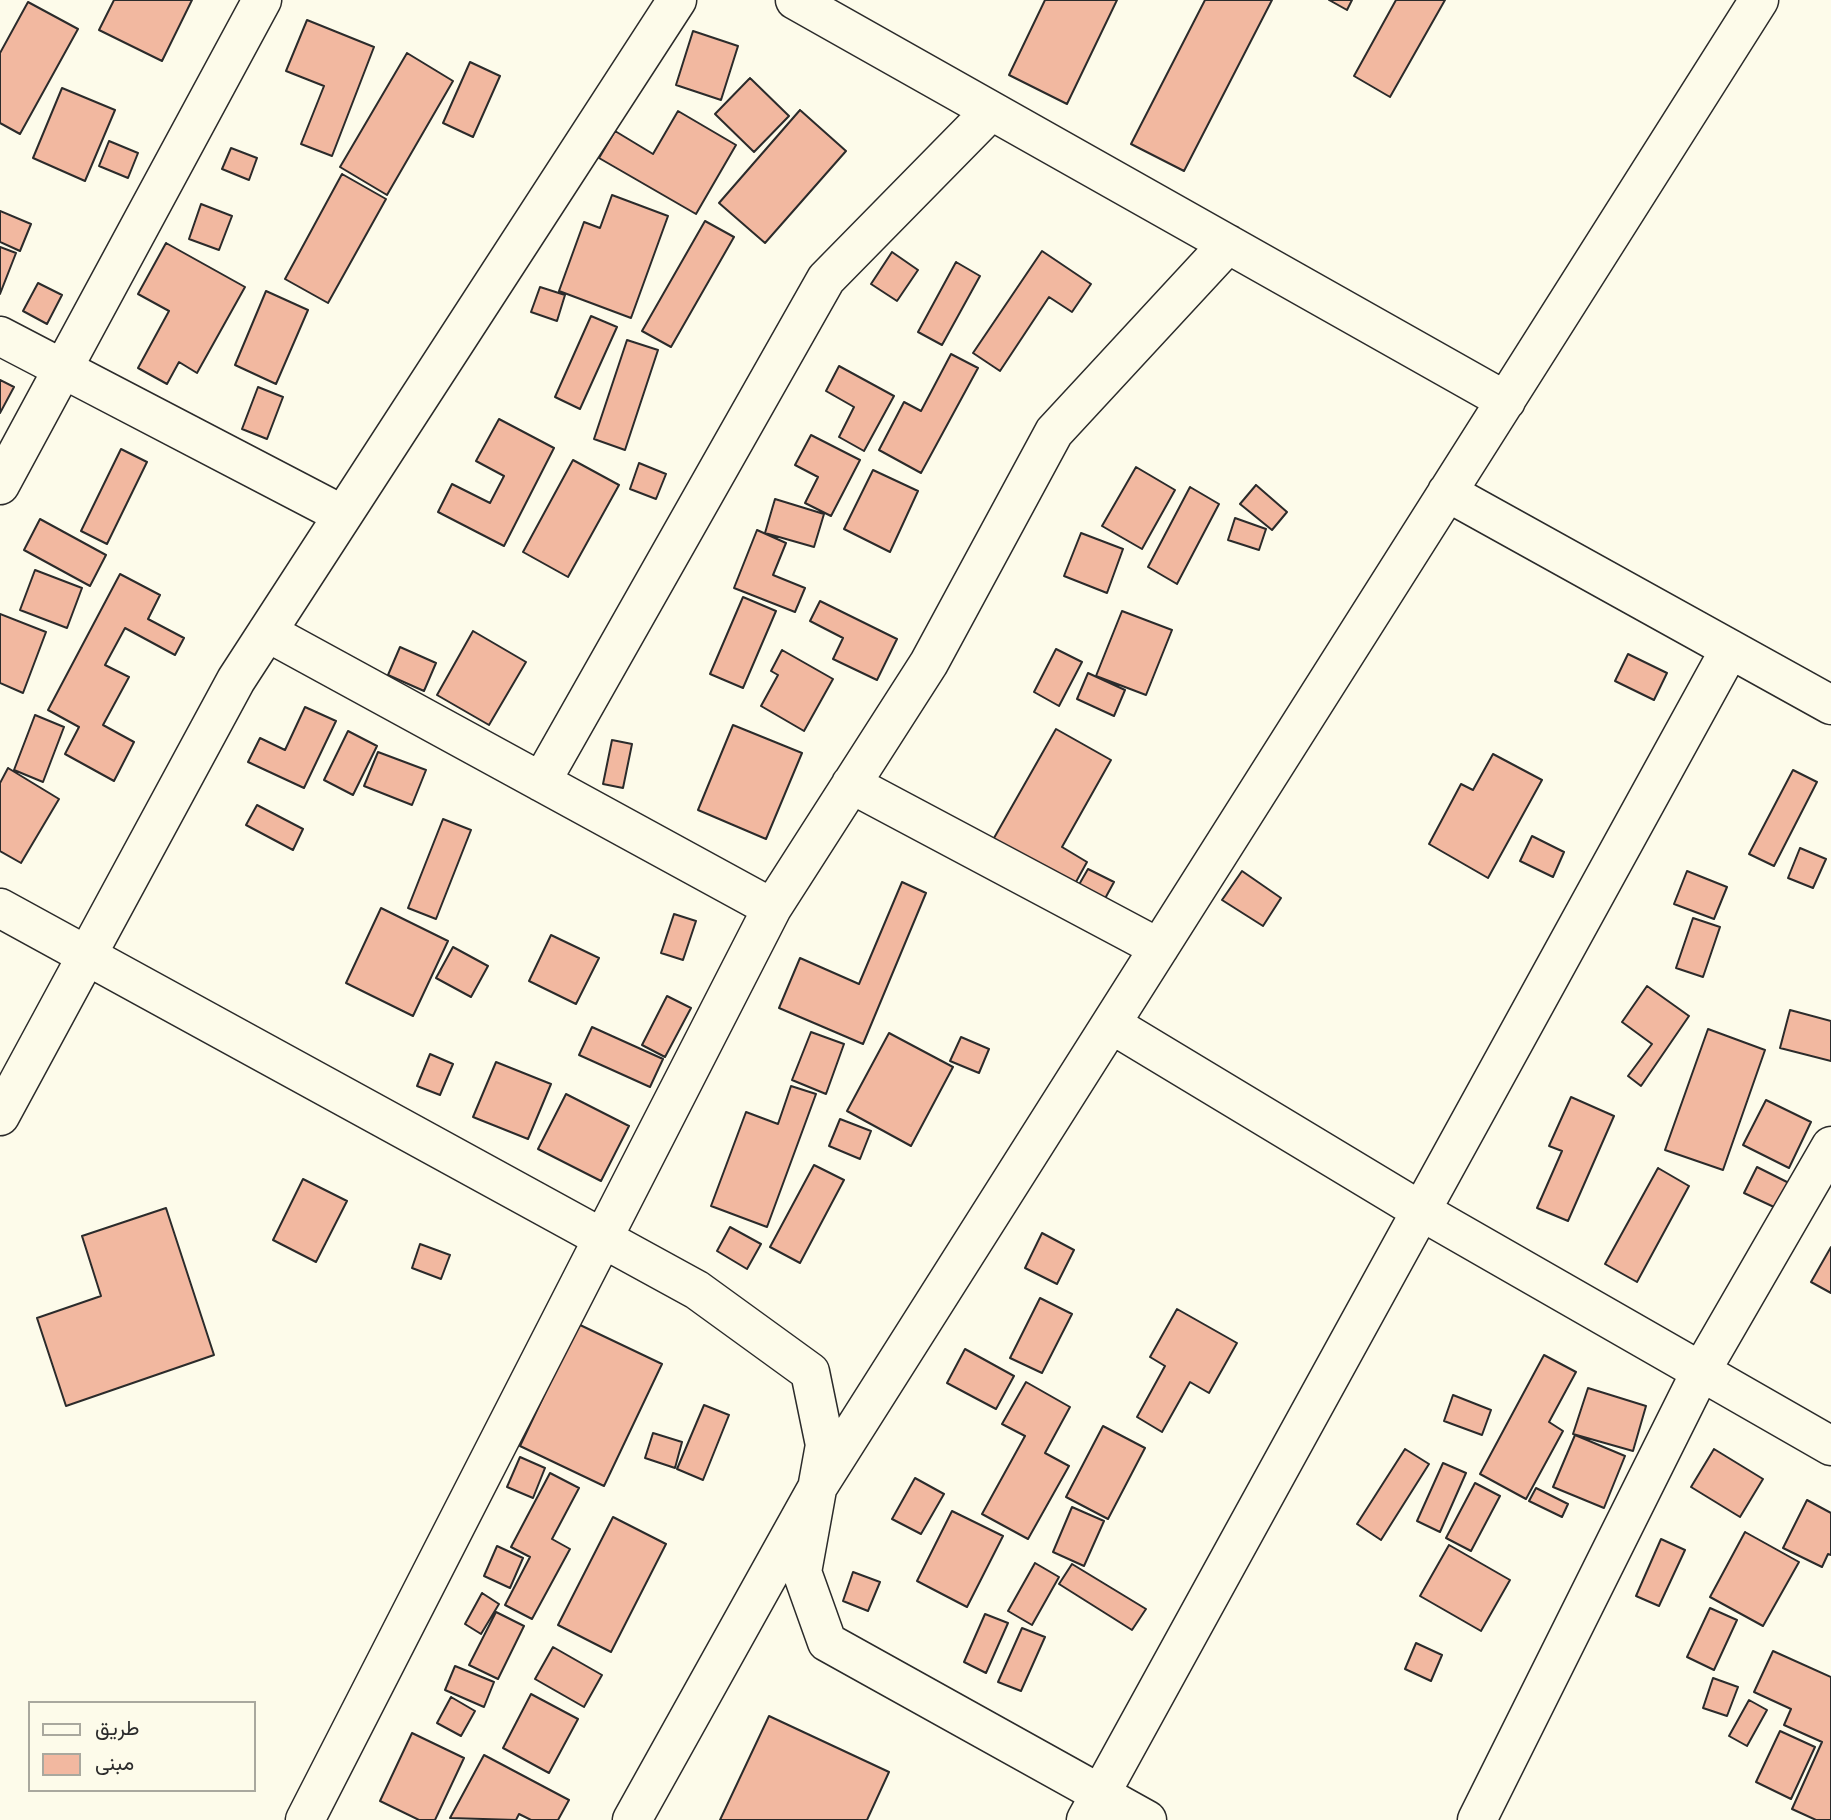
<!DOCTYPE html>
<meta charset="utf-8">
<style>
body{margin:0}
#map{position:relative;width:1831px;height:1820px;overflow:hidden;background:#fdfbea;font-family:Cabin,Vazirmatn,sans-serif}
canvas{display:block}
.legend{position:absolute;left:28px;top:1701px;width:228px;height:91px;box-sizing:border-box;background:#fdfbea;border:2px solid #a9a89e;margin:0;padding:9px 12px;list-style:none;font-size:21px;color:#2b2b2b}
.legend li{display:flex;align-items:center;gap:14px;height:35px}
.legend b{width:35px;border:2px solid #a9a89e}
</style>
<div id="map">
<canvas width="1831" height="1820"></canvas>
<ul class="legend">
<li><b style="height:9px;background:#fdfbea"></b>طريق</li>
<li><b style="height:19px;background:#f2b8a0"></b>مبنى</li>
</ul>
</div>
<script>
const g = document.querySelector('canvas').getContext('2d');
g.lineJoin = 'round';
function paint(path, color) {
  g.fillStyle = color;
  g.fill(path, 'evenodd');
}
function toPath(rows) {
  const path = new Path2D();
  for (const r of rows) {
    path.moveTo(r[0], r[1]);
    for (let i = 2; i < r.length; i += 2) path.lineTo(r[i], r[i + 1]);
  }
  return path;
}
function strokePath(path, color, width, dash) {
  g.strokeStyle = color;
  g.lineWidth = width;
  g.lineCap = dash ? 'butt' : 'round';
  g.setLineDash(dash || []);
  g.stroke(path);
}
const building = toPath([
 [114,0,192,0,162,61,99,30,114,0],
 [1045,0,1117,0,1067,104,1009,75,1045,0],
 [1205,0,1272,0,1184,171,1131,144,1205,0],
 [1329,0,1352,0,1347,10,1329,0],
 [1396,0,1445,0,1390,97,1354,76,1396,0],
 [28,2,78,29,20,134,0,123,0,53,28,2],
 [307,20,374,47,332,156,301,144,324,86,286,71,307,20],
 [693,31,738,46,721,100,676,85,693,31],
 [407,53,453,81,387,195,340,167,407,53],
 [470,62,500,76,473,137,443,123,470,62],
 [750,78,789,116,754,152,715,114,750,78],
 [62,88,115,110,85,181,33,158,62,88],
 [800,110,846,151,765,243,719,203,800,110],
 [678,111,736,145,696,214,599,158,615,131,653,154,678,111],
 [109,141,138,153,128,178,99,166,109,141],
 [231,148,257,158,249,180,222,169,231,148],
 [342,174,386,199,328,303,285,279,342,174],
 [612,195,668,216,631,318,559,291,584,222,600,228,612,195],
 [201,204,232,216,219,250,189,239,201,204],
 [0,211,31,224,20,251,0,242,0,211],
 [705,221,734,237,671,347,642,331,705,221],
 [166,243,245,287,197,373,179,362,167,384,138,368,169,311,138,294,166,243],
 [0,247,16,253,0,294,0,247],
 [1042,251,1091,284,1072,312,1049,297,1000,371,973,353,1042,251],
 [892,252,918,270,897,301,871,284,892,252],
 [956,262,980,276,942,345,918,332,956,262],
 [38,283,62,295,47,324,23,311,38,283],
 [540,287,565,295,557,321,531,312,540,287],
 [266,291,308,310,276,384,235,365,266,291],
 [591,316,617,327,580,409,555,397,591,316],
 [627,340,658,350,625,450,594,439,627,340],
 [951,354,978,368,921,473,879,450,904,402,921,411,951,354],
 [839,366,894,396,864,451,839,437,854,407,826,391,839,366],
 [0,380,14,387,0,413,0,380],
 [258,387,283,397,267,439,242,429,258,387],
 [499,419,554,448,504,546,438,512,452,484,490,503,504,476,476,461,499,419],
 [811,435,860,460,831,516,805,503,818,477,795,465,811,435],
 [121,449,147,462,107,544,81,531,121,449],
 [573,460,619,485,568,577,523,552,573,460],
 [639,463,666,474,656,499,630,489,639,463],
 [1136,467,1175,490,1142,549,1102,526,1136,467],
 [873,470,918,491,890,552,844,529,873,470],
 [1256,485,1287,512,1272,530,1240,504,1256,485],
 [1190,487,1219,504,1177,584,1148,567,1190,487],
 [775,499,824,514,814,547,765,533,775,499],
 [1235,518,1266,529,1259,550,1228,540,1235,518],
 [40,519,106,555,90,586,24,550,40,519],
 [757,530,786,543,773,575,805,588,795,612,734,588,757,530],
 [1081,533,1123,549,1107,593,1064,576,1081,533],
 [35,570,82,588,67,628,20,610,35,570],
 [120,574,160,595,148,619,184,638,175,655,125,628,105,665,129,677,103,725,134,742,114,781,65,754,79,727,48,710,120,574],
 [743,597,776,611,743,688,710,674,743,597],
 [820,601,897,639,877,680,833,659,843,638,810,621,820,601],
 [1122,611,1172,630,1146,695,1096,676,1122,611],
 [0,614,46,632,23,693,0,683,0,614],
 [473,631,526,662,489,725,437,695,473,631],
 [400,647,436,663,424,691,388,675,400,647],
 [1056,649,1082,662,1059,706,1034,692,1056,649],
 [782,650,833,679,804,731,761,706,778,675,771,671,782,650],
 [1628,654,1667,673,1654,700,1615,681,1628,654],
 [1088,673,1125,690,1114,716,1077,699,1088,673],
 [305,707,336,721,304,788,248,762,260,738,285,750,305,707],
 [35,715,64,727,43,782,14,770,35,715],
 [733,725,802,753,766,839,698,810,733,725],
 [1056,729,1111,760,1062,847,1087,862,1071,891,990,845,1056,729],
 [348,731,377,746,353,795,324,780,348,731],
 [612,740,632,744,623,788,603,784,612,740],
 [378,752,426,770,412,805,364,786,378,752],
 [1493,754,1542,780,1488,878,1429,844,1461,784,1473,790,1493,754],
 [8,768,59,799,21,863,0,851,0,783,8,768],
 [1793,770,1817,782,1774,866,1749,854,1793,770],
 [257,805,303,829,293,850,246,825,257,805],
 [443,819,471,830,436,919,408,908,443,819],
 [1532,836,1564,852,1553,877,1520,861,1532,836],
 [1800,848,1826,859,1813,888,1788,878,1800,848],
 [1088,869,1114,882,1095,917,1073,895,1088,869],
 [1242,871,1281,898,1263,926,1222,900,1242,871],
 [1687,871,1727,887,1714,919,1674,904,1687,871],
 [902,882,926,893,863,1044,779,1008,800,958,859,984,902,882],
 [381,908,448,941,413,1016,346,983,381,908],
 [674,914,696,921,683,960,661,953,674,914],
 [1693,918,1720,927,1703,977,1676,968,1693,918],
 [551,935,599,958,576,1004,529,981,551,935],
 [453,947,488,966,471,997,436,978,453,947],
 [1647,986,1689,1016,1641,1086,1628,1076,1652,1044,1622,1022,1647,986],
 [667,996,691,1008,665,1057,642,1045,667,996],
 [1790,1010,1831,1021,1831,1061,1780,1048,1790,1010],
 [592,1027,663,1059,650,1087,579,1055,592,1027],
 [1708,1029,1765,1050,1723,1170,1665,1150,1708,1029],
 [811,1032,844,1044,826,1094,792,1080,811,1032],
 [889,1033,953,1067,911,1146,847,1111,889,1033],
 [961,1037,989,1049,979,1073,950,1061,961,1037],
 [430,1054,453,1064,440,1095,417,1086,430,1054],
 [496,1062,551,1084,528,1139,473,1117,496,1062],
 [791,1086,816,1094,767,1227,711,1206,746,1112,778,1124,791,1086],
 [566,1094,629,1126,601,1181,538,1149,566,1094],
 [1571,1097,1614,1116,1568,1221,1537,1208,1562,1151,1549,1146,1571,1097],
 [1766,1100,1811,1122,1789,1168,1743,1145,1766,1100],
 [840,1119,871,1131,860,1159,829,1146,840,1119],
 [814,1165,844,1180,800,1263,770,1247,814,1165],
 [1757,1167,1801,1189,1789,1214,1744,1193,1757,1167],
 [1658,1168,1689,1186,1637,1282,1605,1264,1658,1168],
 [303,1179,347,1201,316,1262,273,1240,303,1179],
 [166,1208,214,1355,66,1406,37,1318,101,1296,82,1236,166,1208],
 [730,1227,761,1244,747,1269,717,1251,730,1227],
 [1042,1233,1074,1250,1057,1284,1025,1268,1042,1233],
 [420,1244,450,1255,441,1279,412,1268,420,1244],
 [1831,1247,1831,1293,1811,1282,1831,1247],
 [1040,1298,1072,1314,1042,1373,1010,1358,1040,1298],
 [1177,1309,1237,1343,1209,1393,1190,1382,1162,1432,1137,1417,1165,1366,1150,1357,1177,1309],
 [578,1324,662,1364,604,1486,520,1446,578,1324],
 [965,1349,1014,1376,996,1409,947,1383,965,1349],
 [1544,1355,1576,1372,1549,1422,1563,1431,1526,1499,1480,1474,1544,1355],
 [1026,1382,1070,1407,1045,1453,1069,1466,1028,1539,982,1514,1025,1436,1002,1424,1026,1382],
 [1588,1388,1646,1406,1633,1451,1573,1434,1588,1388],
 [1453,1395,1491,1410,1482,1435,1444,1421,1453,1395],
 [704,1405,729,1415,703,1480,677,1469,704,1405],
 [1103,1426,1145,1448,1108,1519,1066,1497,1103,1426],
 [653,1433,682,1442,675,1468,645,1458,653,1433],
 [1575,1435,1625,1456,1604,1508,1553,1487,1575,1435],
 [1405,1449,1429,1464,1381,1540,1357,1524,1405,1449],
 [1714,1449,1763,1479,1740,1517,1691,1487,1714,1449],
 [520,1457,545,1468,533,1498,507,1487,520,1457],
 [1443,1463,1466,1473,1440,1532,1417,1521,1443,1463],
 [550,1473,579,1488,552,1539,570,1549,532,1619,505,1605,530,1557,511,1547,550,1473],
 [915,1478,944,1494,921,1534,892,1519,915,1478],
 [1475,1483,1500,1496,1471,1551,1446,1538,1475,1483],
 [1536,1488,1568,1504,1562,1517,1529,1501,1536,1488],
 [1807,1500,1831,1513,1831,1555,1828,1554,1822,1567,1783,1548,1807,1500],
 [1072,1507,1104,1521,1084,1566,1053,1552,1072,1507],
 [952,1511,1003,1536,967,1607,917,1581,952,1511],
 [613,1517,666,1544,611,1652,558,1625,613,1517],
 [1745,1532,1799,1562,1763,1626,1710,1597,1745,1532],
 [1661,1539,1685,1550,1659,1606,1636,1596,1661,1539],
 [1449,1545,1510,1580,1481,1631,1420,1596,1449,1545],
 [497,1546,523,1558,510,1588,484,1576,497,1546],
 [1035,1563,1059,1577,1032,1625,1008,1611,1035,1563],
 [1072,1564,1146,1609,1132,1630,1059,1584,1072,1564],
 [853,1572,880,1582,868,1611,843,1601,853,1572],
 [482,1593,499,1604,481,1634,465,1624,482,1593],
 [1710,1608,1737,1620,1714,1670,1687,1657,1710,1608],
 [496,1612,524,1626,498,1679,469,1665,496,1612],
 [985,1614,1008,1623,986,1673,964,1662,985,1614],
 [1022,1628,1045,1637,1021,1691,998,1682,1022,1628],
 [1416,1643,1442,1655,1431,1681,1405,1669,1416,1643],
 [553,1647,602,1675,584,1707,535,1679,553,1647],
 [1773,1651,1831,1677,1831,1820,1816,1820,1792,1809,1822,1742,1784,1725,1791,1709,1754,1692,1773,1651],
 [455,1666,494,1682,484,1707,445,1690,455,1666],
 [1713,1678,1738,1687,1727,1716,1703,1708,1713,1678],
 [531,1694,578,1719,549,1773,503,1748,531,1694],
 [451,1697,475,1711,461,1736,437,1723,451,1697],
 [1749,1700,1767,1710,1747,1746,1729,1736,1749,1700],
 [769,1716,889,1772,867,1820,720,1820,769,1716],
 [1780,1731,1815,1747,1791,1799,1756,1782,1780,1731],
 [412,1733,464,1758,435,1820,419,1820,380,1801,412,1733],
 [484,1755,569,1800,558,1820,531,1820,519,1814,516,1820,450,1818,484,1755]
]);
paint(building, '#f2b8a0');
strokePath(building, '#2b2b2b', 2);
const minor = toPath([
 [795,0,1506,401],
 [0,336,343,515],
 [0,485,262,0],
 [1447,492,1831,705],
 [267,632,772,908],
 [541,782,826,279,991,111],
 [851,784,1159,948],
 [0,908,697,1290,810,1372,825,1445,802,1572,827,1642,1147,1820],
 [1111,1024,1421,1211,1831,1446],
 [0,1116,236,680,677,0],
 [305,1820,772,908,929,663,1054,432,1228,244],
 [632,1820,817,1488,1759,0],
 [1086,1820,1730,649],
 [1477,1820,1701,1371,1831,1146]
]);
strokePath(minor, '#2b2b2b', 41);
strokePath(minor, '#fdfbea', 38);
</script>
